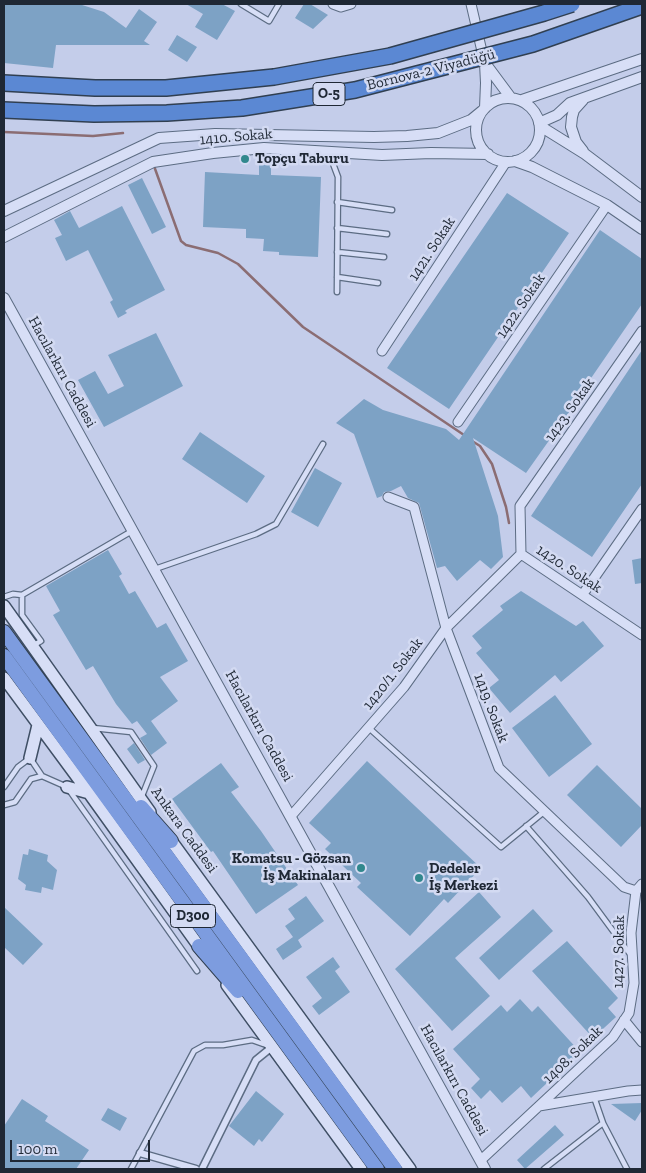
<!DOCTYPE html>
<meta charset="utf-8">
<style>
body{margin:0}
#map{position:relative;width:646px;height:1173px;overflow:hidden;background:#c4cdea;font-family:"Zilla Slab",serif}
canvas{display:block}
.frame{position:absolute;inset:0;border:5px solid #1f2835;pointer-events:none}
.scale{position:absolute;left:10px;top:1140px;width:140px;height:22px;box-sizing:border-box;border:2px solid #1f2835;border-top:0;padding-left:6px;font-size:15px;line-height:18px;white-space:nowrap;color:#1f2835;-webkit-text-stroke:4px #d3daf2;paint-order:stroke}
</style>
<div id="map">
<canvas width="646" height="1173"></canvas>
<div class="frame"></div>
<div class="scale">100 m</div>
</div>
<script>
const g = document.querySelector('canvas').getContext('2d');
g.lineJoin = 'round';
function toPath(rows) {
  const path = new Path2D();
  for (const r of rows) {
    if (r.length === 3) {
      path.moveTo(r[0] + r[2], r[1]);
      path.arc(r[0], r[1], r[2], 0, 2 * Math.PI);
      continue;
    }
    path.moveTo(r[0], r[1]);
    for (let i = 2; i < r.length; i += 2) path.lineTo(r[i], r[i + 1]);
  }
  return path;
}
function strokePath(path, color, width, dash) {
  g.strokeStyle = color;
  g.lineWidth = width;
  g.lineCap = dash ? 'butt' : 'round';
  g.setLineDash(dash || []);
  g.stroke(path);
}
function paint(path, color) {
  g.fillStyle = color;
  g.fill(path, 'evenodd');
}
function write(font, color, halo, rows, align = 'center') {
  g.font = font + ' "Zilla Slab",serif';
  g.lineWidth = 5;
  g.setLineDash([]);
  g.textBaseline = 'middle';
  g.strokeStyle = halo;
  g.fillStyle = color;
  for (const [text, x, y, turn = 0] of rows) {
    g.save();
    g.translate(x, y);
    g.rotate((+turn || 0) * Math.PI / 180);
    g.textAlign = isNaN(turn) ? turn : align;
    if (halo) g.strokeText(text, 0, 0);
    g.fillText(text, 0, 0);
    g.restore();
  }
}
strokePath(toPath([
 [4,132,93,136,123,133],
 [154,166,181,241,186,245,218,253,238,264,303,327,464,435],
 [472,441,480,446,492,464,506,507,509,523]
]), '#8b6d73', 2.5);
paint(toPath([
 [4,4,79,4,104,12,126,28,139,9,157,22,144,41,150,45,56,45,53,68,4,63],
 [186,4,222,4,235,11,217,40,195,27,203,14],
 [304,4,310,4,328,15,313,29,295,18],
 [177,35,197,47,187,62,168,50],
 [259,162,271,163,271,175,321,177,318,257,279,255,279,252,263,251,264,239,246,238,246,229,203,227,205,172,259,175],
 [142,178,166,227,152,234,128,185],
 [507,193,569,233,449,409,387,368],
 [122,206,165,290,128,309,125,311,127,313,118,318,110,302,113,300,88,250,66,261,55,238,62,235,54,220,70,211,79,228],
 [600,230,642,259,642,304,576,400,577,401,526,473,473,438,498,516,503,557,491,569,480,560,457,581,445,566,437,568,419,503,408,498,401,486,391,491,384,492,382,496,377,498,354,434,336,423,364,399,383,410,446,429,459,440],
 [156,333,183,386,104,427,78,380,95,371,108,394,124,386,108,355],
 [642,350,642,484,592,557,531,516],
 [200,432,265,476,247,503,182,459],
 [315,468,342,483,318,527,291,512],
 [108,550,122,574,119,576,129,594,135,591,157,628,166,623,188,661,160,677,178,701,151,721,167,743,151,755,140,738,147,734,137,721,132,724,116,704,93,666,86,670,53,615,60,611,46,586],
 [642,558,642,583,635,584,632,560],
 [521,591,576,626,583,621,604,646,561,682,555,675,510,713,489,688,499,680,476,653,482,648,472,636,503,610,500,606],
 [555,695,592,744,549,777,512,728],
 [134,743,145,760,138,764,127,749],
 [367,761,481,868,448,903,444,899,410,936,357,887,361,883,325,849,331,843,309,823],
 [221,763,239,787,231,792,261,831,298,885,256,914,213,851,211,852,172,799],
 [597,765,642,809,642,825,621,847,567,795],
 [29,849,48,855,47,861,57,870,53,890,42,887,41,893,25,890,26,885,18,879,23,854,28,855],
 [479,892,501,917,455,958,490,996,452,1031,395,969],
 [306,896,324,921,298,940,302,947,283,960,276,949,293,937,285,926,295,919,288,909],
 [4,907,43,944,23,965,4,947],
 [533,909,553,931,499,980,479,958],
 [567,941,618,998,608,1008,616,1017,593,1038,532,971],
 [333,957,340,967,335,971,350,992,319,1015,312,1006,322,998,306,977],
 [520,999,532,1012,538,1006,580,1052,531,1098,521,1086,502,1103,490,1090,481,1099,471,1088,480,1079,453,1049,501,1005,507,1012],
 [256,1091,284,1114,262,1142,259,1139,254,1146,229,1126],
 [22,1099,48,1116,45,1121,89,1150,76,1169,7,1169,4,1167,4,1126],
 [642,1103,642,1110,635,1121,611,1104],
 [108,1108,127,1118,120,1131,101,1120],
 [555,1125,564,1135,525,1169,517,1160]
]), '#7da2c5');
const service = toPath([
 [241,4,269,21,279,4],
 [329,153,338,177,337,292],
 [337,202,392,210],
 [337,228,387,234],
 [337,252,384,257],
 [337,277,378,283],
 [155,569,256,534,276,524,323,444],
 [22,595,22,615,41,641,34,645],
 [4,597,13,594,22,595,132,531],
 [93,728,131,732,154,766,142,796],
 [369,728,501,847,545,811],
 [4,787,18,767,30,758,42,776,67,787,197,971],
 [4,805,15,802,31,779,42,776],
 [526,826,588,897,630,954],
 [594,1097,603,1123],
 [131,1169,194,1051,205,1045,223,1045,252,1040,269,1046],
 [544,1169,603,1123,627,1169]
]);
const pedestrian = toPath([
 [140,1153,196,1169],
 [202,1169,256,1060,272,1047]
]);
const minor = toPath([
 [333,4,341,7,351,4],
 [471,4,484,60],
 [382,351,506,162],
 [458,422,607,205],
 [388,497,414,507,446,628,499,768,624,887,636,891],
 [521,554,520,506,642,331],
 [521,554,642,635],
 [583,594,642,509],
 [291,816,404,687,446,628,521,554],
 [624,1020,642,1042],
 [539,1106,628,1091,642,1090],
 [481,1160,613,1037,629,1013,634,983,631,933,636,891,642,884]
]);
const tertiary = toPath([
 [485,63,486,83,485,108],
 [485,63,511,98],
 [508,130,32],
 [522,100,642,59],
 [583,100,574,110,572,117,571,127,576,142,583,151],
 [539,123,557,115,570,103,642,77],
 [540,126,585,154,642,197],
 [515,161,532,167,607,205,642,229],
 [4,211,159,138,215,134,374,137,407,136,438,133,471,120,482,111],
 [4,237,153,162,213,153,264,148,382,155,431,153,488,154],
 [4,298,485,1169]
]);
const secondary = toPath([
 [4,606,150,812],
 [4,678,89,793,203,952],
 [30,758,38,725],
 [67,787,89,793],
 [167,835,410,1169],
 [227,985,361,1169]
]);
const trunk = toPath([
 [4,632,395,1169],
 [4,656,377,1169],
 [141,807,171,841],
 [199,946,238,991]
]);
strokePath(service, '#5c6c83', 7);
strokePath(pedestrian, '#5c6c83', 9);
strokePath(minor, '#5c6c83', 11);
strokePath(tertiary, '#5c6c83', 12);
strokePath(secondary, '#3f4f65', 14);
strokePath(trunk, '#303f51', 16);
strokePath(service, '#d7def6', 4.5);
strokePath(pedestrian, '#d7def6', 6);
strokePath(minor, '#d7def6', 9);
strokePath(tertiary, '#d7def6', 10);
strokePath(secondary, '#d7def6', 11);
strokePath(trunk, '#7d9cdf', 14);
const motorwayBridge = toPath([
 [4,83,95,88,166,88,274,77,390,56,544,13,572,4],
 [4,110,94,114,167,113,242,108,355,90,533,44,642,6]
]);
strokePath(motorwayBridge, '#303f51', 18, []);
strokePath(motorwayBridge, '#5b88d3', 15);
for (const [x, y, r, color] of [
 [245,159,5,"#31888d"],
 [361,868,5,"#31888d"],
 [419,878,5,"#31888d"]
]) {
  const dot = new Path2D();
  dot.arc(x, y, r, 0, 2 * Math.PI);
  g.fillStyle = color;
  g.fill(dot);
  strokePath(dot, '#d3daf2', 2);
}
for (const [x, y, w] of [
 [329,94,32],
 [193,916,45]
]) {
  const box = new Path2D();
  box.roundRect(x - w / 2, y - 11.5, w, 23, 4);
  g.fillStyle = '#d3daf2';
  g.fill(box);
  strokePath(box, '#1f2835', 1);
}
write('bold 14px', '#1f2835', null, [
 ["O-5",329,94],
 ["D300",193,916]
]);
write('15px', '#1f2835', '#d3daf2', [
 ["Bornova-2 Viyadüğü",431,70,-14],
 ["1410. Sokak",236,137,-5],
 ["1421. Sokak",432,249,-57],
 ["1422. Sokak",521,306,-56],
 ["Hacılarkırı Caddesi",62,372,61],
 ["1423. Sokak",570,410,-55],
 ["1420. Sokak",569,569,33],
 ["1420/1. Sokak",393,674,-52],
 ["1419. Sokak",491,708,69],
 ["Hacılarkırı Caddesi",259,726,61],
 ["Ankara Caddesi",184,830,54],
 ["1427. Sokak",619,952,-89],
 ["1408. Sokak",573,1055,-44],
 ["Hacılarkırı Caddesi",454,1080,61]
]);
write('bold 15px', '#1f2835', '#d3daf2', [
 ["Topçu Taburu",255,159],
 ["Komatsu - Gözsan",351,859,"right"],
 ["İş Makinaları",351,876,"right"],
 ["Dedeler",429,869],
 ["İş Merkezi",429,886]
], 'left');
</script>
